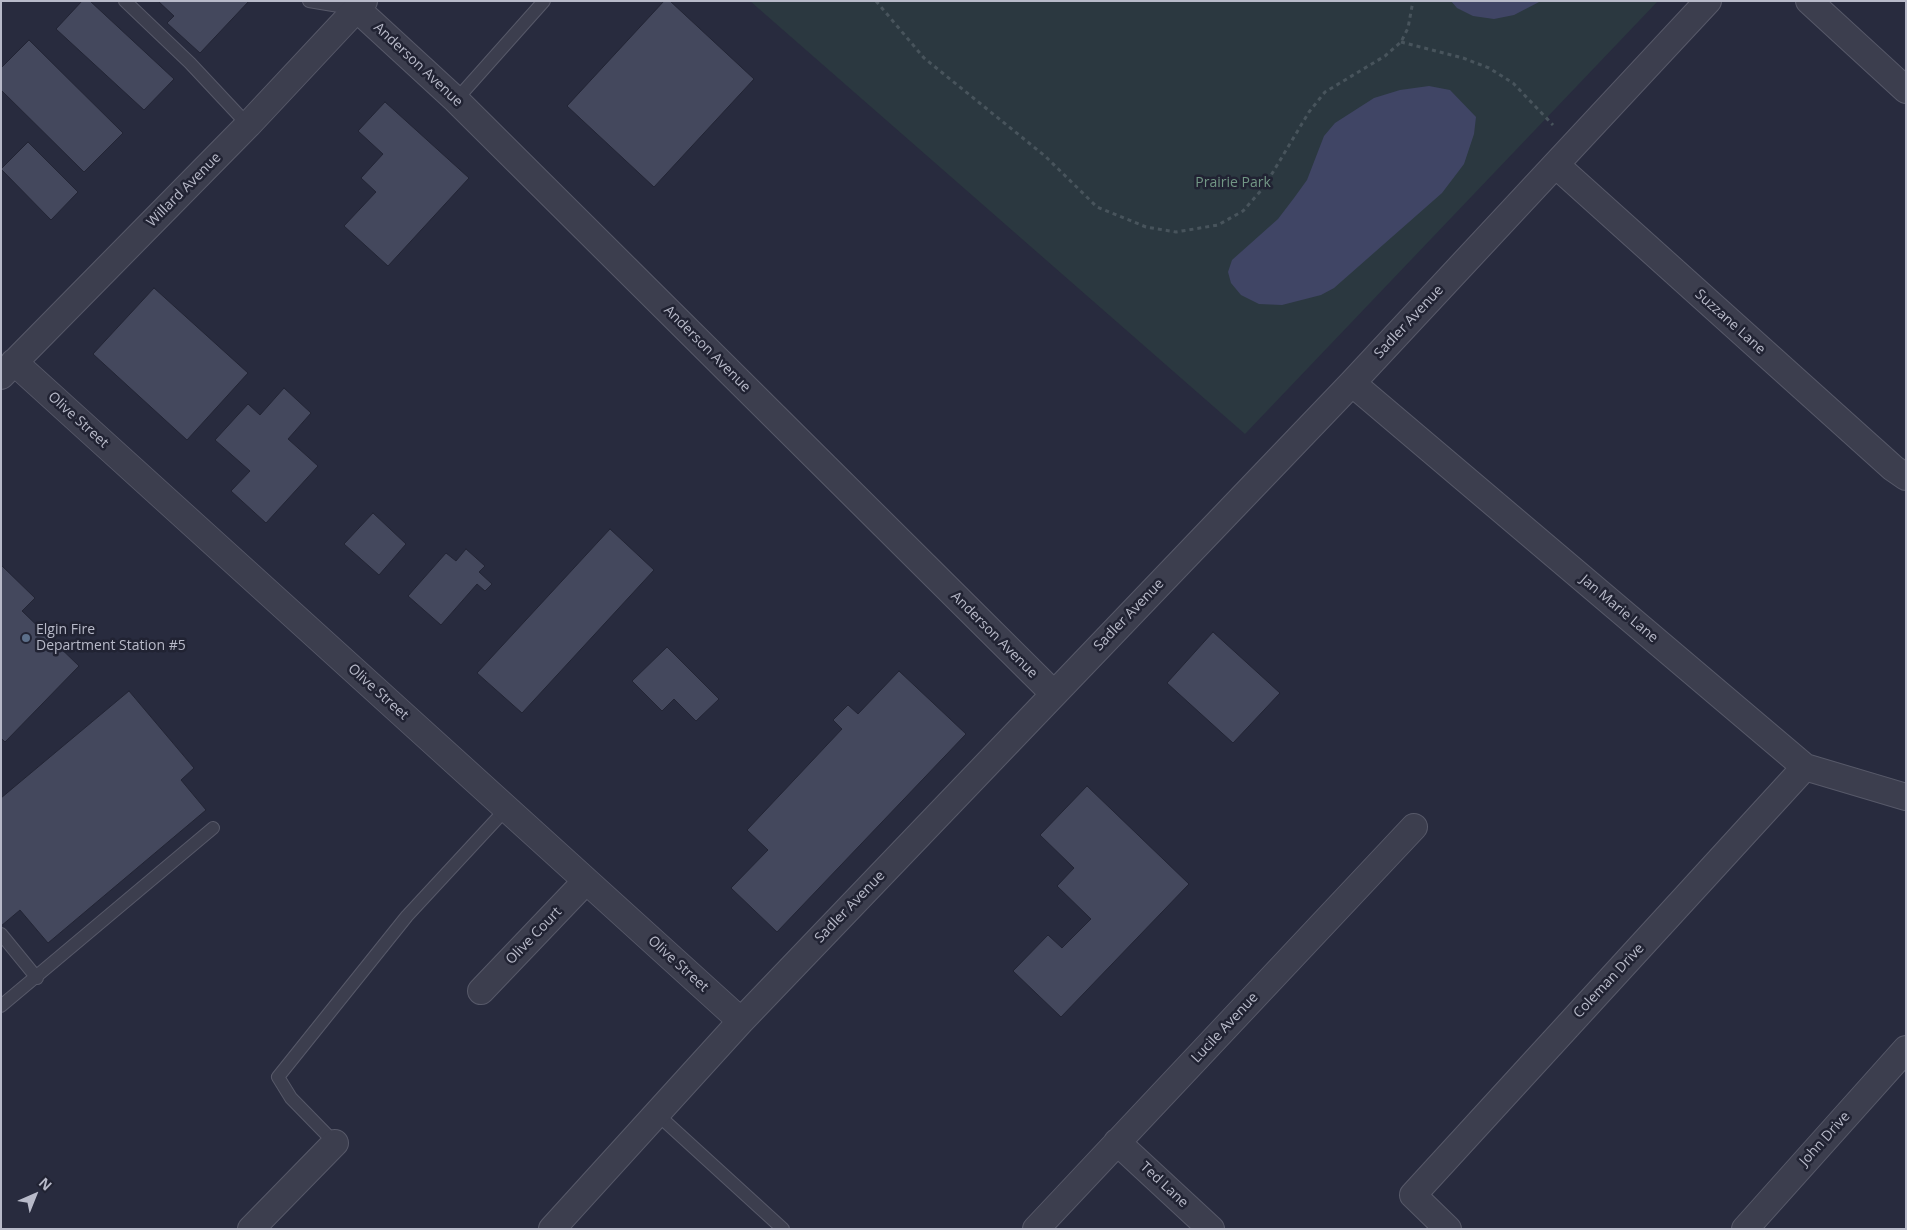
<!DOCTYPE html>
<style>
body{margin:0}
#map{position:relative;width:1907px;height:1230px;overflow:hidden;background:#282b3e;font-family:"Open Sans",sans-serif}
canvas{display:block}
.frame{position:absolute;inset:0;border:2px solid #b8bac9;pointer-events:none}
.north{position:absolute;left:10px;top:1170px;width:50px;height:50px;-webkit-text-stroke:4px #212333;paint-order:stroke;rotate:44deg;font-size:14px;font-weight:700;line-height:20px;text-align:center;color:#b8bac9}
.north::after{content:'';display:block;margin:auto;width:18px;height:22px;background:#b8bac9;clip-path:polygon(50% 0,100% 100%,50% 72%,0 100%)}
</style>
<div id="map">
<canvas width="1907" height="1230"></canvas>
<div class="frame"></div>
<div class="north">N</div>
</div>
<script>
const g = document.querySelector('canvas').getContext('2d');
g.lineJoin = 'round';
function paint(path, color) {
  g.fillStyle = color;
  g.fill(path, 'evenodd');
}
function toPath(rows) {
  const path = new Path2D();
  for (const r of rows) {
    path.moveTo(r[0], r[1]);
    for (let i = 2; i < r.length; i += 2) path.lineTo(r[i], r[i + 1]);
  }
  return path;
}
function strokePath(path, color, width, dash) {
  g.strokeStyle = color;
  g.lineWidth = width;
  g.lineCap = dash ? 'butt' : 'round';
  g.setLineDash(dash || []);
  g.stroke(path);
}
function write(font, color, halo, rows, align = 'center') {
  g.font = font + ' "Open Sans",sans-serif';
  g.lineWidth = 5;
  g.setLineDash([]);
  g.textBaseline = 'middle';
  g.strokeStyle = halo;
  g.fillStyle = color;
  for (const [text, x, y, turn = 0] of rows) {
    g.save();
    g.translate(x, y);
    g.rotate((+turn || 0) * Math.PI / 180);
    g.textAlign = isNaN(turn) ? turn : align;
    if (halo) g.strokeText(text, 0, 0);
    g.fillText(text, 0, 0);
    g.restore();
  }
}
paint(toPath([
 [750,1,1658,1,1245,434]
]), '#2b3840');
paint(toPath([
 [1451,1,1541,1,1514,15,1494,19,1473,16,1457,8],
 [1429,86,1450,90,1476,117,1474,134,1464,164,1442,193,1334,288,1321,295,1282,305,1259,304,1241,295,1231,283,1228,272,1232,260,1278,219,1294,198,1307,180,1324,136,1335,123,1374,98,1400,90]
]), '#404565');
const building = toPath([
 [82,1,90,1,174,79,144,110,56,29,82,1],
 [158,1,249,1,200,53,167,23,174,16,158,1],
 [664,1,670,1,754,79,654,187,567,106,664,1],
 [29,40,123,133,84,172,1,90,1,68,29,40],
 [385,102,469,178,388,266,344,226,376,192,361,178,383,154,358,131,385,102],
 [28,142,78,192,51,220,1,169,28,142],
 [154,288,248,373,187,440,93,354,154,288],
 [284,388,311,413,288,439,318,466,266,523,231,491,250,471,215,440,248,404,260,415,284,388],
 [373,513,406,544,379,575,344,544,373,513],
 [610,529,654,570,522,713,477,673,610,529],
 [466,549,485,566,479,572,492,584,485,591,477,584,441,625,408,596,446,553,456,561,466,549],
 [1,565,35,598,22,611,79,666,5,742,1,738,1,565],
 [1213,632,1280,693,1233,743,1167,683,1213,632],
 [667,647,719,699,696,721,674,699,662,711,632,681,667,647],
 [899,671,966,734,777,932,731,888,768,850,747,830,842,729,833,720,848,705,858,714,899,671],
 [129,691,194,768,181,780,206,810,48,943,20,910,1,926,1,798,129,691],
 [1087,786,1189,884,1061,1017,1013,971,1048,935,1062,948,1091,919,1057,886,1074,868,1040,835,1087,786]
]);
paint(building, '#44485d');
strokePath(building, '#232535', 1);
const service = toPath([
 [125,1,190,63,248,125],
 [309,1,357,9],
 [456,100,544,1],
 [1,934,37,978],
 [1,1006,213,828],
 [657,1114,783,1229],
 [335,1143,291,1098,278,1077,407,916,507,808]
]);
const minor = toPath([
 [1809,1,1906,90],
 [357,9,456,100,1053,693],
 [1556,165,1893,468,1906,477],
 [14,362,741,1021],
 [1,376,248,125,364,1],
 [1352,383,1805,767,1906,797],
 [481,991,586,881],
 [1117,1142,1211,1229],
 [251,1229,335,1143],
 [552,1229,741,1021,1352,383,1708,1],
 [1036,1229,1414,827],
 [1448,1229,1413,1195,1805,767],
 [1745,1229,1906,1049]
]);
strokePath(service, '#575969', 14);
strokePath(minor, '#575969', 28);
strokePath(toPath([
 [876,1,924,58,1045,156,1097,207,1146,227,1176,232,1218,225,1243,211,1264,187,1309,112,1325,92,1385,56,1401,42,1408,28,1413,1],
 [1401,42,1463,58,1489,68,1513,83,1553,125]
]), '#48545c', 3, [4, 4]);
strokePath(service, '#3c3e4e', 12);
strokePath(minor, '#3c3e4e', 26);
for (const [x, y, r, color] of [
 [26,638,5,"#5c6f8a"]
]) {
  const dot = new Path2D();
  dot.arc(x, y, r, 0, 2 * Math.PI);
  g.fillStyle = color;
  g.fill(dot);
  strokePath(dot, '#212333', 2);
}
write('14px', '#b8bac9', '#212333', [
 ["Anderson Avenue",418,65,43],
 ["Willard Avenue",184,190,-45],
 ["Sadler Avenue",1409,322,-47],
 ["Suzzane Lane",1730,322,42],
 ["Anderson Avenue",707,349,45],
 ["Olive Street",78,420,42],
 ["Jan Marie Lane",1619,609,40],
 ["Sadler Avenue",1129,615,-46],
 ["Anderson Avenue",994,635,45],
 ["Olive Street",378,692,42],
 ["Sadler Avenue",850,907,-46],
 ["Olive Court",534,936,-46],
 ["Olive Street",678,964,42],
 ["Coleman Drive",1609,981,-47],
 ["Lucile Avenue",1225,1028,-47],
 ["John Drive",1825,1139,-48],
 ["Ted Lane",1164,1185,43]
]);
write('14px', '#729785', '#212333', [
 ["Prairie Park",1233,183]
]);
write('14px', '#b8bac9', '#212333', [
 ["Elgin Fire",36,630],
 ["Department Station #5",36,646]
], 'left');
</script>
